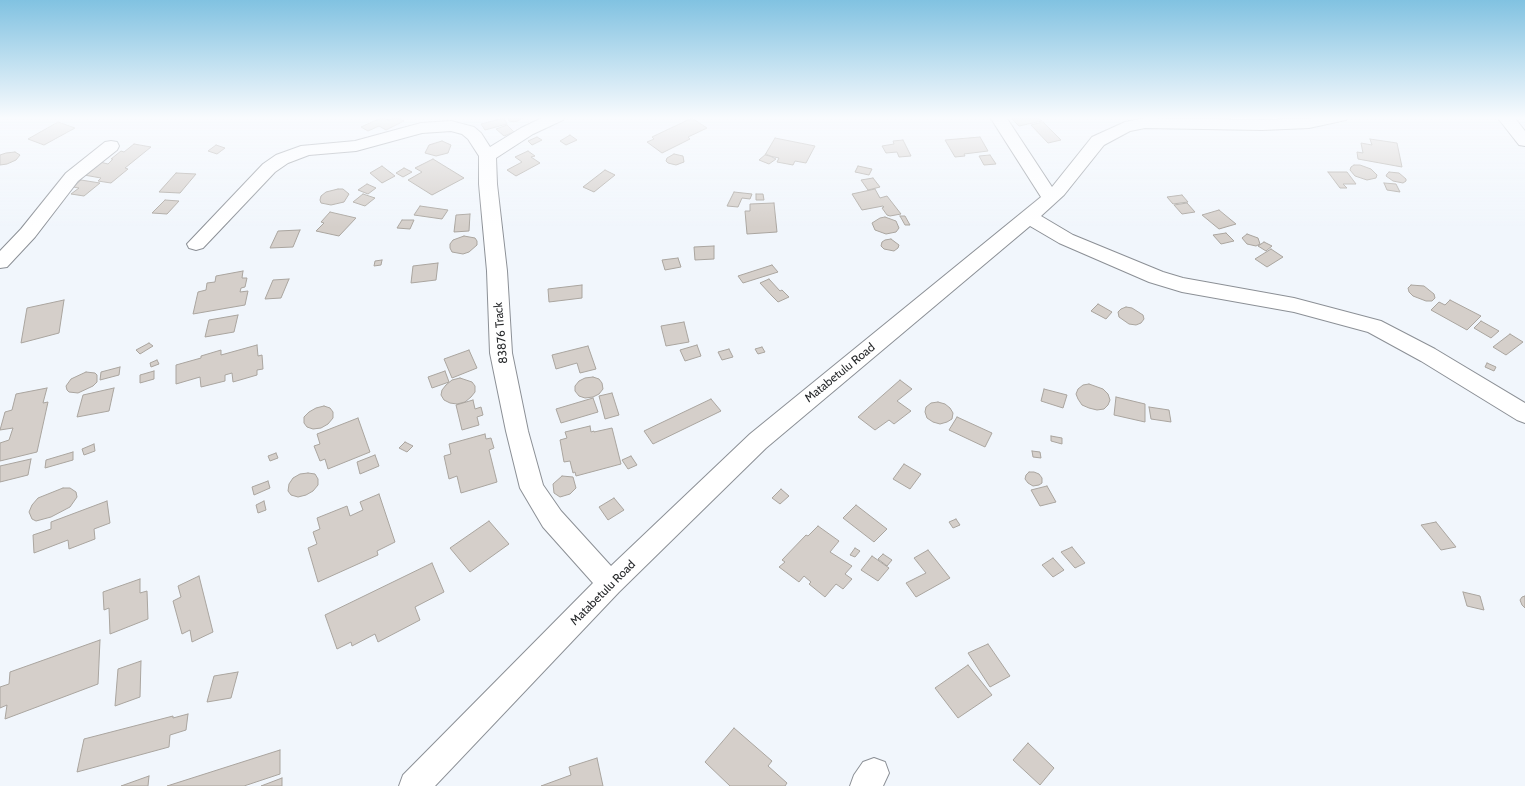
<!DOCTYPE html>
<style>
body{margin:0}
canvas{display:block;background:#f1f6fc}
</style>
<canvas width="1525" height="786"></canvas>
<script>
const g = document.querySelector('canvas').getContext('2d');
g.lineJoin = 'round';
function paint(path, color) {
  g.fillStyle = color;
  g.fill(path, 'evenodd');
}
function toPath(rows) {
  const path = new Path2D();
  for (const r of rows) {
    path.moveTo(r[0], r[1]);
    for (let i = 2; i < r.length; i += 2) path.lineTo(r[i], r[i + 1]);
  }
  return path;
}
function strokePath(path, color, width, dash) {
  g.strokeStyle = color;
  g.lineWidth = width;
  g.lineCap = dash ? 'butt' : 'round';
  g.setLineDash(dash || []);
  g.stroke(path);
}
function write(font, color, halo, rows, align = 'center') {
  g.font = font + ' Cabin,sans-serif';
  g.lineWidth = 3;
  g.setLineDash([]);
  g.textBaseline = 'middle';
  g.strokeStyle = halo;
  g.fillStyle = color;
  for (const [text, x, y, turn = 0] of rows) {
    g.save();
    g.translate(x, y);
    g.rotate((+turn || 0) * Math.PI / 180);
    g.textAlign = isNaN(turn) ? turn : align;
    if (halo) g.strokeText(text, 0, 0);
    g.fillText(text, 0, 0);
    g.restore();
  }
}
const building = toPath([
 [383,117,388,120,398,117,404,121,386,130,379,126,368,131,361,127,383,117],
 [507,117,524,117,518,121,514,122,509,121,507,117],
 [1019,117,1038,117,1042,121,1019,126,1012,119,1019,117],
 [504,118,507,124,485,130,481,124,504,118],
 [692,118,707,128,688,137,690,139,662,153,647,142,654,139,652,137,692,118],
 [58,122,75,128,44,145,28,139,58,122],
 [1043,122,1061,140,1048,143,1031,125,1043,122],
 [507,125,514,132,504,136,496,129,507,125],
 [570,135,577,140,566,145,560,141,570,135],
 [537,137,542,140,532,145,528,141,537,137],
 [980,137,988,151,964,154,965,156,955,157,945,140,980,137],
 [775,138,815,146,806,163,795,161,793,165,777,162,779,158,765,155,775,138],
 [1370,139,1397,143,1402,167,1358,159,1357,152,1363,153,1361,143,1372,145,1370,139],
 [903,140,911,156,899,157,897,152,886,153,882,146,894,144,893,141,903,140],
 [442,141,451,145,448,153,436,156,425,153,429,145,442,141],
 [134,144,151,147,125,168,128,169,111,183,98,181,101,178,84,175,100,162,108,164,113,159,111,159,121,151,124,152,134,144],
 [216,145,225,148,217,154,208,151,216,145],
 [528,151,535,156,531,157,540,163,516,176,507,170,522,162,515,157,528,151],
 [15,152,20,155,16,160,7,164,0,165,0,155,6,153,15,152],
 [674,154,683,156,684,162,676,165,668,163,666,161,667,158,674,154],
 [766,154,776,159,769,164,759,160,766,154],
 [990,155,996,164,984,165,979,156,990,155],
 [433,159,464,178,432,195,408,180,422,172,415,168,433,159],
 [1354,165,1360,165,1371,169,1377,175,1376,178,1367,180,1355,176,1350,170,1351,167,1354,165],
 [382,166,395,176,382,183,370,173,382,166],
 [858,166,872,169,869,175,855,172,858,166],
 [404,168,412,172,403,177,396,173,404,168],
 [605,170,615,175,594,192,583,187,605,170],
 [1328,172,1347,172,1356,184,1343,184,1347,188,1340,188,1328,172],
 [1389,172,1399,173,1406,179,1406,181,1403,183,1393,181,1386,176,1387,174,1389,172],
 [176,173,196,174,180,193,159,192,176,173],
 [873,178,880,187,868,190,861,180,873,178],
 [81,180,100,183,84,196,71,194,79,188,73,187,81,180],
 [1384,183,1396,184,1400,192,1387,190,1384,183],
 [367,184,376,188,368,194,358,190,367,184],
 [338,189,343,189,349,194,344,202,331,205,321,203,320,200,321,196,326,192,338,189],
 [875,189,880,198,887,196,901,214,890,216,887,215,882,208,884,207,883,206,862,210,852,194,875,189],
 [734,192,752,194,750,199,742,198,738,207,727,206,734,192],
 [363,194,375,198,365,206,353,202,363,194],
 [756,194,763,194,764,200,756,200,756,194],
 [1182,195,1188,202,1173,204,1167,197,1182,195],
 [165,200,179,201,167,214,152,213,165,200],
 [774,203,777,232,747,234,745,211,750,211,750,204,774,203],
 [1187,203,1195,212,1182,214,1174,205,1187,203],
 [420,206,448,210,442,219,414,215,420,206],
 [1219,210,1236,224,1219,229,1202,215,1219,210],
 [330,212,356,218,339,236,316,231,324,223,321,222,330,212],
 [470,214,469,231,454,232,456,215,470,214],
 [900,216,905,216,910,225,905,225,900,216],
 [885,217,896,221,899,228,896,232,886,234,875,230,872,223,880,218,885,217],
 [402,220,414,220,410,229,397,228,402,220],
 [300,230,293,247,270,248,278,231,300,230],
 [1226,233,1234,241,1221,244,1213,235,1226,233],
 [1247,234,1258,238,1260,244,1256,246,1247,244,1242,238,1247,234],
 [464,236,475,238,477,241,477,245,469,252,463,254,452,252,450,248,450,244,453,240,464,236],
 [891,239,899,245,898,248,894,251,884,249,881,246,882,242,885,240,891,239],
 [1264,242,1272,246,1266,251,1258,246,1264,242],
 [714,246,714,259,695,260,694,247,714,246],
 [1271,249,1283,257,1267,267,1255,259,1271,249],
 [678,258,681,267,665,270,662,260,678,258],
 [382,260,381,265,374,266,375,261,382,260],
 [438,263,436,280,411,283,413,266,438,263],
 [772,265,778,272,743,283,738,276,772,265],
 [243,271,242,278,247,278,245,287,241,288,240,292,248,291,245,305,193,314,198,292,206,290,207,283,215,282,216,276,243,271],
 [289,279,281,298,265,299,273,280,289,279],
 [769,279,780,291,782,290,789,297,778,302,772,296,760,283,769,279],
 [582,285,582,298,549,302,548,289,582,285],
 [1411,285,1424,286,1434,294,1435,298,1432,301,1426,301,1413,296,1409,292,1408,288,1411,285],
 [64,300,59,333,21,343,27,308,64,300],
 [1450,300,1481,316,1467,330,1431,310,1439,302,1445,305,1450,300],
 [1098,304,1112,312,1106,319,1091,311,1098,304],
 [1126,307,1132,308,1143,315,1144,319,1141,323,1136,325,1129,324,1119,317,1118,312,1121,309,1126,307],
 [238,315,234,332,205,337,209,320,238,315],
 [1481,321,1499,331,1491,338,1474,328,1481,321],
 [684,322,689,342,666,346,661,326,684,322],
 [1510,334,1523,342,1506,355,1493,347,1510,334],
 [149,343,153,346,140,354,136,350,149,343],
 [257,345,258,356,262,355,263,369,257,370,257,375,233,382,232,373,225,375,225,381,201,387,200,377,176,384,176,365,201,358,201,356,221,350,221,355,257,345],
 [697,345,701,356,685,361,680,350,697,345],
 [588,346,596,369,580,373,577,363,556,369,552,355,588,346],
 [762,347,765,352,758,354,755,349,762,347],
 [729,349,733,357,722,360,718,352,729,349],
 [469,350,477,368,452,378,444,359,469,350],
 [157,360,159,364,151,367,150,363,157,360],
 [1487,363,1496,367,1494,371,1485,367,1487,363],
 [120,367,119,375,100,380,101,372,120,367],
 [154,371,154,379,140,383,140,375,154,371],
 [445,371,449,382,432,388,428,377,445,371],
 [86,372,95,373,97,375,97,382,93,386,78,393,69,392,67,390,66,386,71,379,86,372],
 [593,377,599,379,602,383,603,389,599,394,593,397,585,398,579,396,575,391,575,386,579,381,585,378,593,377],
 [460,378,472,382,475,386,475,392,471,397,465,402,457,404,450,403,444,400,441,395,442,390,446,385,452,380,460,378],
 [900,380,912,389,897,401,911,411,894,424,889,420,875,430,858,417,900,380],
 [1089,384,1103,389,1108,394,1110,400,1108,405,1104,409,1097,410,1089,408,1082,405,1078,399,1076,394,1078,389,1083,385,1089,384],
 [47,388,43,403,48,402,37,452,0,461,0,443,9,440,13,428,0,430,5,412,12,410,16,394,47,388],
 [114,388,109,411,77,417,83,395,114,388],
 [1044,389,1067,395,1063,408,1041,401,1044,389],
 [612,393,619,415,605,419,599,396,612,393],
 [1116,397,1145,404,1145,422,1114,415,1116,397],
 [593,398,598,412,561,423,556,409,593,398],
 [711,399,721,411,653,444,644,431,711,399],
 [473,400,475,409,481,407,483,415,477,417,479,425,462,430,456,405,473,400],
 [938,402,945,404,950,408,953,413,952,419,947,422,940,424,933,422,927,418,925,412,926,407,931,403,938,402],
 [324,406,330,408,333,412,333,418,328,424,321,428,313,429,307,427,304,423,304,417,309,412,316,408,324,406],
 [1149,407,1169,410,1171,422,1151,419,1149,407],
 [957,417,992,433,985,447,949,430,957,417],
 [358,418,370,452,328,469,325,459,320,461,314,446,320,444,317,434,358,418],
 [590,426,591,432,594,431,594,432,612,428,621,464,576,476,575,472,573,473,570,461,564,462,560,440,567,438,565,432,590,426],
 [485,434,486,439,491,438,494,448,489,450,497,482,461,493,457,476,449,479,444,456,451,454,449,444,485,434],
 [1051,436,1062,438,1062,444,1051,441,1051,436],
 [405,442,413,446,407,452,399,448,405,442],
 [94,444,95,451,84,455,82,449,94,444],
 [1032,451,1040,452,1041,458,1033,457,1032,451],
 [73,452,73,460,45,468,46,460,73,452],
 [276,453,278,458,270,461,268,456,276,453],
 [375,455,379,466,360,474,357,462,375,455],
 [631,456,637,465,628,469,622,460,631,456],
 [31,459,28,475,0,482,0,466,31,459],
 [904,464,921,474,910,489,893,479,904,464],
 [1029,472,1034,472,1039,474,1042,478,1042,483,1039,485,1033,486,1028,483,1025,479,1026,475,1029,472],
 [308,473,315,474,318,479,318,485,313,491,306,495,298,497,291,495,288,491,289,484,293,478,300,474,308,473],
 [562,476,573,477,576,488,570,494,560,497,554,493,553,484,562,476],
 [268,481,270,488,254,495,252,487,268,481],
 [1047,486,1056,502,1040,506,1031,490,1047,486],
 [63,488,70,488,76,492,77,497,70,507,51,517,36,521,32,519,29,512,32,505,38,498,63,488],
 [781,489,789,496,780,504,772,498,781,489],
 [379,494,395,542,377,551,378,555,318,582,308,548,317,544,313,532,320,529,317,518,347,506,350,516,363,510,360,502,379,494],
 [614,498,624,510,608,520,599,507,614,498],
 [107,501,110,523,94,529,95,539,69,549,68,540,34,553,33,535,51,529,51,522,107,501],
 [264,501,266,510,258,513,256,505,264,501],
 [856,505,887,529,874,542,843,518,856,505],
 [956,519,960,525,953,528,949,522,956,519],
 [489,521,509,544,470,572,450,548,489,521],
 [1436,522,1456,547,1441,550,1421,525,1436,522],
 [818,526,839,541,830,552,852,566,845,574,852,579,843,589,836,584,825,597,809,584,811,582,804,576,799,582,779,567,785,562,782,560,806,535,808,536,818,526],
 [1072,547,1085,563,1075,568,1061,552,1072,547],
 [855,548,860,551,855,557,850,555,855,548],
 [928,550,950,578,916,597,906,583,926,573,914,558,928,550],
 [883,554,892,560,887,566,878,559,883,554],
 [872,556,889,568,878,581,861,570,872,556],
 [1053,558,1064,570,1053,577,1042,565,1053,558],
 [432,563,444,592,415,607,420,620,378,642,375,634,352,646,351,642,337,649,325,615,432,563],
 [199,576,213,632,192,642,190,630,182,634,173,601,181,597,178,586,199,576],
 [140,579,140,593,147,591,148,619,110,634,109,608,104,610,103,592,140,579],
 [1463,592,1480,596,1484,610,1467,606,1463,592],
 [1525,596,1525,608,1522,605,1520,600,1522,597,1525,596],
 [100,640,98,684,5,719,7,705,0,708,0,687,9,684,10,672,100,640],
 [988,644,1010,676,990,687,968,653,988,644],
 [141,661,140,697,115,706,118,669,141,661],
 [968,665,992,695,958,718,935,688,968,665],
 [238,672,231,698,207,702,214,676,238,672],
 [188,714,186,730,170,735,169,747,77,772,84,739,173,716,173,718,188,714],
 [734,728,772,761,768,766,787,783,785,786,730,786,705,762,734,728],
 [1028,743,1054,768,1040,785,1013,760,1028,743],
 [280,750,280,774,244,786,167,786,280,750],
 [597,758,603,786,541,786,571,775,569,767,597,758],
 [149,776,148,786,121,786,149,776],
 [282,778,282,786,261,786,282,778]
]);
paint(building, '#d5cfca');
strokePath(building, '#aaa59f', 1);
const street = toPath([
 [544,117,565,117,563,120,533,134,496,158,497,184,507,271,512,353,528,431,543,485,561,511,611,566,750,434,1041,197,990,117,1006,117,1052,187,1092,137,1125,122,1145,118,1262,120,1348,117,1346,120,1309,128,1262,130,1145,128,1130,131,1104,145,1064,195,1041,216,1073,235,1163,272,1183,278,1294,298,1381,321,1435,349,1525,403,1525,423,1517,420,1421,361,1368,332,1294,312,1182,292,1149,282,1059,243,1030,226,766,448,619,592,435,786,399,786,403,775,593,583,543,527,520,488,506,431,490,353,487,271,479,184,479,156,468,139,462,134,451,131,422,133,356,151,309,155,288,163,275,172,203,248,196,250,189,248,187,244,263,164,276,155,301,146,355,141,421,123,451,121,474,127,481,133,490,147,521,128,544,117],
 [1497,117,1514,117,1525,131,1525,146,1519,145,1497,117],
 [111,141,117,142,119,146,117,150,78,181,35,237,7,267,0,268,0,251,21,229,66,173,105,142,111,141],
 [874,758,885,762,889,773,883,786,850,786,854,775,863,762,874,758]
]);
strokePath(street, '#8c9096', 2);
paint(street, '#fff');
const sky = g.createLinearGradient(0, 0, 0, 227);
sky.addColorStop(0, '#81c2e1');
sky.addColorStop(0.52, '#f9fbfe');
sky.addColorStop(1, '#f9fbfe00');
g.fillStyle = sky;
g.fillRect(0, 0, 1525, 227);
write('12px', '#27292b', '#fff', [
 ["83876 Track",501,333,-95],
 ["Matabetulu Road",840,373,-39],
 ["Matabetulu Road",603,593,-45]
]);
</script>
